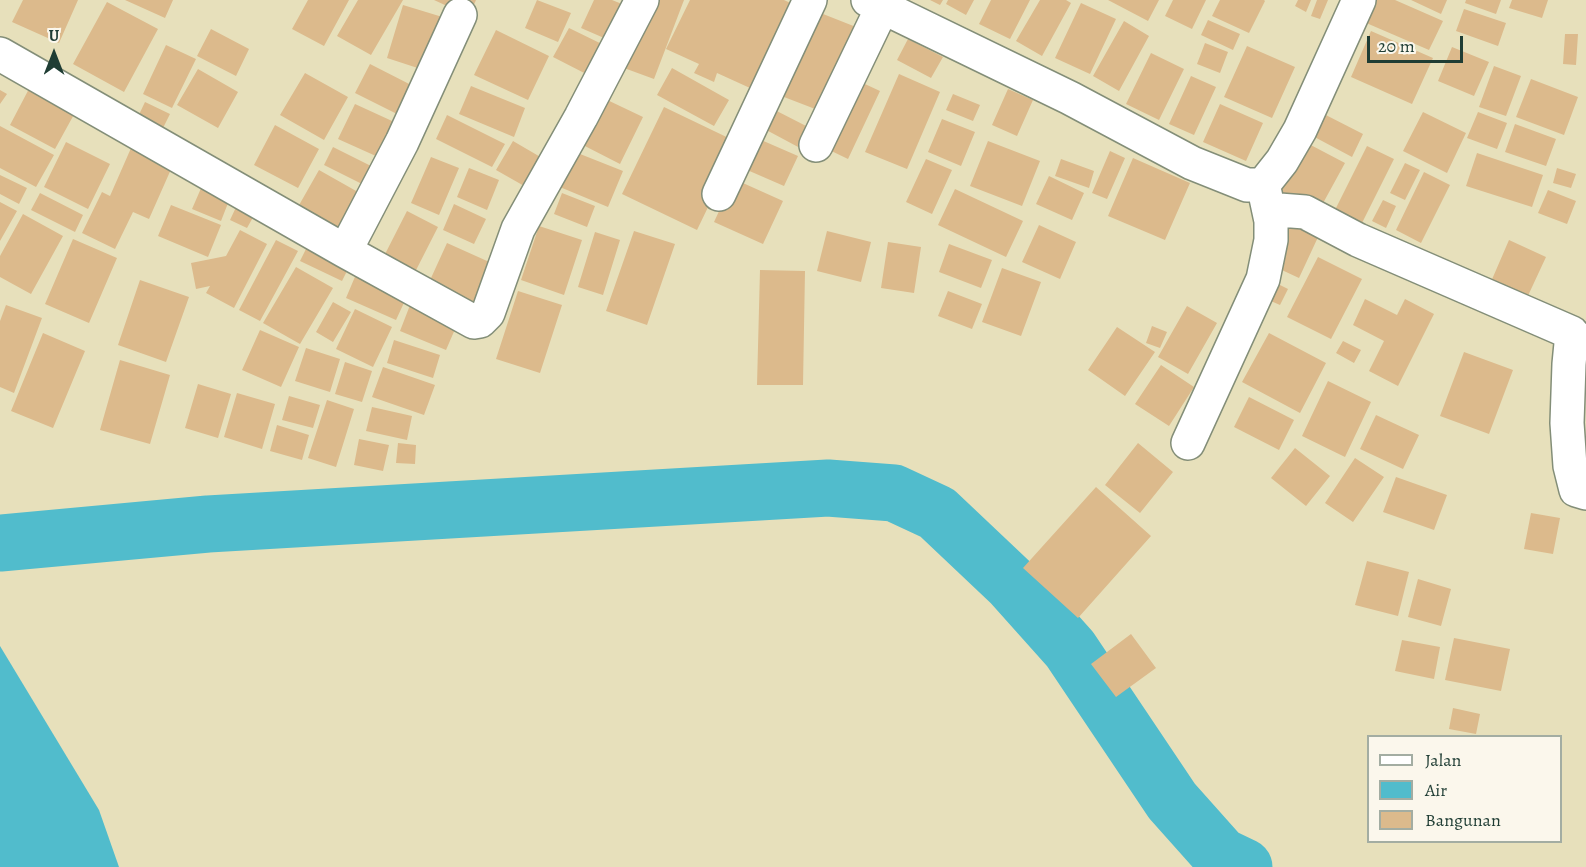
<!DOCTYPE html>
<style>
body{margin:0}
#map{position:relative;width:1586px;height:867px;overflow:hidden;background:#e7e0bb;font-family:Alegreya,serif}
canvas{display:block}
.legend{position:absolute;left:1367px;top:735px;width:195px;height:108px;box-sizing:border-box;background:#fbf7ec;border:2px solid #a3ada2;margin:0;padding:8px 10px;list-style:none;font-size:18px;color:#1f3d34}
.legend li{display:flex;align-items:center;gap:12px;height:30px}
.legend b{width:30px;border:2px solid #a3ada2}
.north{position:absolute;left:24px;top:24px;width:60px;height:60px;-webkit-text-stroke:4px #fbf7ec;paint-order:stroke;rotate:0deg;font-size:16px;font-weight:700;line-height:24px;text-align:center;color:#1f3d34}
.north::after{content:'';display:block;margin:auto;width:21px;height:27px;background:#1f3d34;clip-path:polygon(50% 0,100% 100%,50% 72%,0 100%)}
.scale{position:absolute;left:1367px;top:36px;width:96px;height:27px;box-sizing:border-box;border:3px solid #1f3d34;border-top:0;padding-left:8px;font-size:18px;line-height:21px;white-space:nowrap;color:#1f3d34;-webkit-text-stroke:4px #fbf7ec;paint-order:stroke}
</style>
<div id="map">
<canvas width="1586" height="867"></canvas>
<ul class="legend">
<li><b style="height:8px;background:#fff"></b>Jalan</li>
<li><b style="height:16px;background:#51bccc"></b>Air</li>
<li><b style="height:16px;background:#dcba8c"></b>Bangunan</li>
</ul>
<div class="north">U</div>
<div class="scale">20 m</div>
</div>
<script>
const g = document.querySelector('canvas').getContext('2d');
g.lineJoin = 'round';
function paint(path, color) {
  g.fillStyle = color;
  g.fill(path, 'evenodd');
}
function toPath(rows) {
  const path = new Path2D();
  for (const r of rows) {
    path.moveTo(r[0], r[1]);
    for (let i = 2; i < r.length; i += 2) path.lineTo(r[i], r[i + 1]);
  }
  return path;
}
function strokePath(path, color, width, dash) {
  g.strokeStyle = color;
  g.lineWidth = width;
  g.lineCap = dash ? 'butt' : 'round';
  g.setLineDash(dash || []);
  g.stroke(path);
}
paint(toPath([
 [0,646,99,810,119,867,0,867]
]), '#51bccc');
strokePath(toPath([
 [0,543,208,524,828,488,894,493,937,513,1011,583,1070,649,1172,801,1221,856,1244,867]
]), '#51bccc', 57);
paint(toPath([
 [23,0,78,0,59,43,12,22],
 [125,0,173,0,165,18],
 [308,0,349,0,324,46,292,29],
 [358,0,403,0,371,55,337,36],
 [434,0,476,0,469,16],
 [537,0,571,13,558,42,525,28],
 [594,0,612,0,627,6,611,41,581,28],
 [649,0,684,0,654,79,624,68],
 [690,0,784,0,801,8,761,93,717,73,714,82,694,73,699,64,666,49],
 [930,0,943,0,940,5],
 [948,0,974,0,966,15,946,4],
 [991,0,1030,0,1010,39,979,24],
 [1040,0,1066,0,1071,3,1042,56,1016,41],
 [1108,0,1159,0,1148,21],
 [1173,0,1206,0,1192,29,1165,16],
 [1220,0,1264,0,1265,1,1249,33,1212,16],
 [1298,0,1311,0,1306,12,1295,6],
 [1317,0,1328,0,1320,19,1311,16],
 [1374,0,1395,0,1443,21,1429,50,1364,22],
 [1411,0,1447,0,1441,14],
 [1466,0,1501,0,1496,14,1465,3],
 [1512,0,1548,0,1542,18,1509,8],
 [107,2,158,29,124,92,73,64],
 [1081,3,1116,19,1090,74,1055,58],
 [403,5,449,19,433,73,387,58],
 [1464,9,1506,23,1498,46,1456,31],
 [818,12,856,27,823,112,784,97],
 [1208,20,1240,34,1233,50,1201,35],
 [1124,21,1149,36,1119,91,1093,76],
 [569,28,610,48,594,78,553,57],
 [211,29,249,49,236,76,197,56],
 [496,30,549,56,528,100,474,75],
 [1371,31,1433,58,1412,104,1351,77],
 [1565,34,1578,34,1576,65,1563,64],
 [908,39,943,57,931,78,897,60],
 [1205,43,1228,52,1220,73,1197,64],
 [166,45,196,59,172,108,143,94],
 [1247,46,1295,67,1272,118,1224,97],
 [1452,47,1489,62,1474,96,1438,81],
 [1151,53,1184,69,1159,120,1126,104],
 [370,64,419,89,405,118,355,93],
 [1494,66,1521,76,1506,116,1479,107],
 [672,68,729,100,714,126,657,95],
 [198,69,238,92,218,128,177,105],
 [305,73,348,97,324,140,280,115],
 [899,74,940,92,907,169,865,152],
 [1191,76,1216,87,1194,135,1169,124],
 [852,78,880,91,848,159,821,146],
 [1531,79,1578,97,1564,135,1516,117],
 [31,85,77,109,55,149,10,125],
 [471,86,525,108,514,137,459,114],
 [1008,89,1033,100,1017,136,992,125],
 [0,90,7,94,0,104],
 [953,94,980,105,973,121,946,110],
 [601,97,643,117,620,164,579,143],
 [145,102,170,114,160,134,135,123],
 [355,104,403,126,387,161,338,139],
 [1220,104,1263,123,1246,161,1203,142],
 [767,106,810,128,800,148,757,125],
 [664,107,739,143,697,230,622,194],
 [1318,111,1363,134,1352,157,1307,133],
 [1423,112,1466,133,1447,173,1403,151],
 [1478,112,1507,123,1497,149,1467,138],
 [447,115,505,144,492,167,436,139],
 [942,119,975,132,961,166,928,152],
 [1515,124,1556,139,1546,166,1505,152],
 [275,125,319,149,298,188,254,165],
 [0,126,54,155,36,187,0,168],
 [752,136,798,156,784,186,738,166],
 [135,139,176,158,149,219,133,212,115,249,82,233,102,192,110,196],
 [513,141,549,162,533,191,496,170],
 [988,141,1040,161,1022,206,970,186],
 [66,142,110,164,88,209,44,187],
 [1305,142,1345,163,1316,216,1276,195],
 [1367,146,1394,159,1362,223,1335,210],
 [333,147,377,169,368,187,324,165],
 [570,150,623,171,608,207,555,185],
 [1110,151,1125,158,1107,199,1092,193],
 [1477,153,1543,175,1532,207,1466,186],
 [431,157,459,168,439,215,411,203],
 [1133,158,1190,183,1165,240,1108,216],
 [926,159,952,170,932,214,906,202],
 [1061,159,1094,171,1089,188,1055,176],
 [1405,163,1420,170,1405,200,1390,193],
 [469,168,499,180,487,210,457,197],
 [1557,168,1576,174,1571,188,1553,183],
 [319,170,365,196,340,240,294,214],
 [1424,172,1450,185,1421,243,1396,230],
 [0,175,27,188,19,204,0,194],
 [1049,176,1084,193,1072,220,1036,204],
 [734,179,783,201,763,244,714,222],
 [202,186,230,198,221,221,192,209],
 [955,189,1023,221,1006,257,938,225],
 [1548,190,1576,201,1567,224,1538,213],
 [40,193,83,215,75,232,31,210],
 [562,193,595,206,587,227,554,214],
 [1383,200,1396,206,1386,228,1372,221],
 [0,202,17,211,0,241],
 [238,203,256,212,247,228,230,220],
 [454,204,486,219,474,244,443,230],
 [171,205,221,225,208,257,158,236],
 [407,211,438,227,412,278,381,262],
 [23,214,63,236,31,294,0,277,0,256],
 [1291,222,1319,235,1299,278,1271,265],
 [1039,225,1076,242,1060,279,1022,262],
 [539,226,582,240,564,295,521,280],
 [240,230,267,244,234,308,206,293,210,286,196,289,191,263,226,256],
 [634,231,675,244,647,325,606,311],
 [827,231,871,242,861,282,817,271],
 [595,232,620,240,603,295,578,287],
 [73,239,117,258,89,323,45,304],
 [311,239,353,259,342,281,300,261],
 [276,240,298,251,260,321,239,310],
 [1509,240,1546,257,1526,300,1490,284],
 [888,242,921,247,914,293,881,288],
 [447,243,496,265,474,311,426,289],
 [949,244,992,260,981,288,939,272],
 [1318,257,1362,279,1331,339,1287,317],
 [296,267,333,288,300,344,263,323],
 [1002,268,1041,282,1021,336,982,322],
 [760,270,805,271,803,385,757,385],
 [357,272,408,294,396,320,346,298],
 [140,280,189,297,166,362,118,345],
 [1272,281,1288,289,1280,305,1264,298],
 [518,291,562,305,540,373,496,359],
 [948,291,982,304,972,329,938,316],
 [1365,299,1397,315,1405,299,1434,314,1398,386,1369,371,1384,341,1353,325],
 [412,300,459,320,446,350,400,331],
 [333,302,351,312,333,342,316,332],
 [6,305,42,318,14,393,0,387,0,321],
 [1187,306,1217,323,1188,374,1158,357],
 [355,309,392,327,373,367,336,349],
 [1152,326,1167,332,1160,348,1146,343],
 [1117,327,1155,352,1125,396,1088,370],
 [260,330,299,347,281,387,242,370],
 [43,333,85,351,53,428,11,411],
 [1269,333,1326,363,1300,413,1242,382],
 [394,340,440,355,433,378,387,363],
 [1343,341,1361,350,1354,363,1336,353],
 [306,348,340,359,330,392,295,381],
 [1464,352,1513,370,1489,434,1440,416],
 [120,360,170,375,150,444,100,430],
 [345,362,372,371,362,402,335,394],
 [1161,365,1194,387,1169,426,1135,404],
 [383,367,435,385,424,415,372,397],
 [1328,381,1371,402,1345,457,1302,436],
 [198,384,231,394,218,438,185,428],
 [237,393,275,404,262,449,224,437],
 [289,396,320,405,313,428,282,420],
 [1249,397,1294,420,1279,450,1234,427],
 [327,400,354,409,336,467,308,458],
 [372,407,412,416,407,440,366,431],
 [1376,415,1419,435,1403,469,1360,449],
 [277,425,309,435,302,460,270,451],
 [359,439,389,445,383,471,354,465],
 [398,443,416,445,415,464,396,463],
 [1138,443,1173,472,1140,513,1105,485],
 [1295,448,1330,476,1306,506,1271,478],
 [1355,458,1384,477,1353,522,1325,503],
 [1396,477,1447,495,1434,530,1383,512],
 [1096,487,1151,536,1078,618,1023,568],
 [1531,513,1560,518,1553,554,1524,549],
 [1367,561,1409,572,1398,616,1355,605],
 [1418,579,1451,589,1441,626,1408,617],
 [1131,634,1156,668,1116,697,1091,664],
 [1454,638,1510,649,1501,691,1445,680],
 [1402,640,1440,647,1434,679,1395,671],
 [1453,708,1480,714,1476,734,1449,729]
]), '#dcba8c');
const minor = toPath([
 [868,0,1070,98,1192,163,1247,185,1263,185],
 [0,54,345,251,474,322,480,321,488,313,518,229,581,117,642,0],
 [816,145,882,8],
 [1263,185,1282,161,1300,130,1359,0],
 [719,194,810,0],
 [1270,214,1279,210,1305,212,1358,240,1572,333,1569,364,1567,423,1570,466,1576,490,1586,493],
 [345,251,402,142,460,15],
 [1188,443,1263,279,1271,240,1271,221,1265,193]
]);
strokePath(minor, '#838e78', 36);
strokePath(minor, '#fff', 33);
</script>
